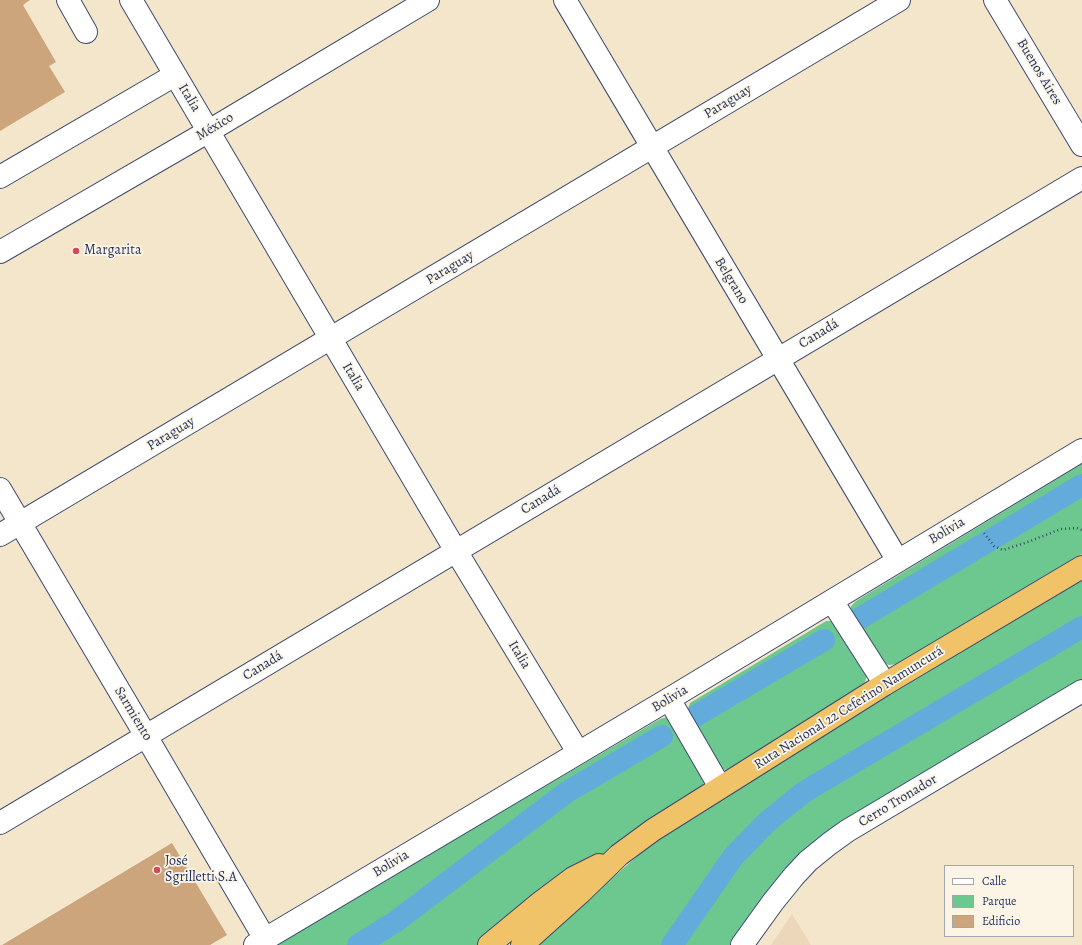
<!DOCTYPE html>
<meta charset="utf-8">
<style>
body{margin:0}
#map{position:relative;width:1082px;height:945px;overflow:hidden;background:#f4e6cb;font-family:Alegreya,serif}
canvas{display:block}
.legend{position:absolute;left:944px;top:865px;width:130px;height:72px;box-sizing:border-box;background:#fcf5e5;border:1px solid #a2a6af;margin:0;padding:5px 7px;list-style:none;font-size:12px;color:#1b2f5e}
.legend li{display:flex;align-items:center;gap:8px;height:20px}
.legend b{width:20px;border:1px solid #a2a6af}
</style>
<div id="map">
<canvas width="1082" height="945"></canvas>
<ul class="legend">
<li><b style="height:5px;background:#fff"></b>Calle</li>
<li><b style="height:11px;background:#6dc88f"></b>Parque</li>
<li><b style="height:11px;background:#cda57d"></b>Edificio</li>
</ul>
</div>
<script>
const g = document.querySelector('canvas').getContext('2d');
g.lineJoin = 'round';
function paint(path, color) {
  g.fillStyle = color;
  g.fill(path, 'evenodd');
}
function toPath(rows) {
  const path = new Path2D();
  for (const r of rows) {
    path.moveTo(r[0], r[1]);
    for (let i = 2; i < r.length; i += 2) path.lineTo(r[i], r[i + 1]);
  }
  return path;
}
function strokePath(path, color, width, dash) {
  g.strokeStyle = color;
  g.lineWidth = width;
  g.lineCap = dash ? 'butt' : 'round';
  g.setLineDash(dash || []);
  g.stroke(path);
}
function write(font, color, halo, rows, align = 'center') {
  g.font = font + ' Alegreya,serif';
  g.lineWidth = 3.5;
  g.setLineDash([]);
  g.textBaseline = 'middle';
  g.strokeStyle = halo;
  g.fillStyle = color;
  for (const [text, x, y, turn = 0] of rows) {
    g.save();
    g.translate(x, y);
    g.rotate((+turn || 0) * Math.PI / 180);
    g.textAlign = isNaN(turn) ? turn : align;
    if (halo) g.strokeText(text, 0, 0);
    g.fillText(text, 0, 0);
    g.restore();
  }
}
paint(toPath([
 [792,914,811,945,771,945]
]), '#edd7bb');
paint(toPath([
 [1082,464,1082,554,897,664,890,665,884,664,849,610,852,605,856,601],
 [1082,580,1082,684,839,829,733,945,535,945,656,840,892,693],
 [826,621,833,621,867,675,865,682,860,690,730,769,723,770,687,712,690,703],
 [667,717,706,778,703,785,696,793,479,945,275,945,660,719]
]), '#6dc88f');
strokePath(toPath([
 [857,620,1082,485],
 [697,715,824,640],
 [358,945,395,922,567,792,662,736],
 [672,945,733,857,767,822,804,792,1082,627]
]), '#63abda', 22);
paint(toPath([
 [0,0,30,0,23,5,56,62,49,66,65,92,0,131],
 [172,843,227,935,210,945,2,945]
]), '#cda57d');
const minor = toPath([
 [68,0,86,32],
 [131,0,456,551,578,752],
 [565,0,898,561],
 [995,0,1082,145],
 [0,177,175,75],
 [0,252,209,131,428,0],
 [0,489,146,736,265,939],
 [0,535,899,0],
 [832,601,885,684],
 [669,699,720,787],
 [0,823,1082,178],
 [255,945,669,699,1082,450],
 [742,945,773,902,794,876,808,861,829,844,847,831,1082,691]
]);
const highway = toPath([
 [489,945,541,902,573,878,599,865],
 [522,945,581,892,619,855,653,830,885,684,1082,567]
]);
strokePath(minor, '#3c4a6e', 24);
strokePath(highway, '#3c4a6e', 24);
strokePath(toPath([
 [984,533,994,546,1003,550,1025,543,1061,529,1077,528,1082,530]
]), '#3c4a6e', 2.5, [1, 3]);
strokePath(minor, '#fff', 22);
strokePath(highway, '#f0c369', 22);
for (const [x, y, r, color] of [
 [76,251,4,"#d1495b"],
 [157,870,4,"#d1495b"]
]) {
  const dot = new Path2D();
  dot.arc(x, y, r, 0, 2 * Math.PI);
  g.fillStyle = color;
  g.fill(dot);
  strokePath(dot, '#fcf5e5', 1.5);
}
write('14px', '#1b2f5e', '#fcf5e5', [
 ["Buenos Aires",1039,72,59],
 ["Italia",189,98,59],
 ["Paraguay",728,102,-31],
 ["México",215,127,-31],
 ["Paraguay",450,268,-31],
 ["Belgrano",731,281,59],
 ["Canadá",819,334,-31],
 ["Italia",353,377,59],
 ["Paraguay",171,434,-31],
 ["Canadá",541,500,-31],
 ["Bolivia",947,531,-31],
 ["Italia",519,655,59],
 ["Canadá",263,666,-31],
 ["Bolivia",670,699,-31],
 ["Ruta Nacional 22 Ceferino Namuncurá",849,708,-32],
 ["Sarmiento",133,714,59],
 ["Cerro Tronador",898,801,-31],
 ["Bolivia",391,864,-31]
]);
write('14px', '#1b2f5e', '#fcf5e5', [
 ["Margarita",84,251],
 ["José",165,862],
 ["Sgrilletti S.A",165,878]
], 'left');
</script>
